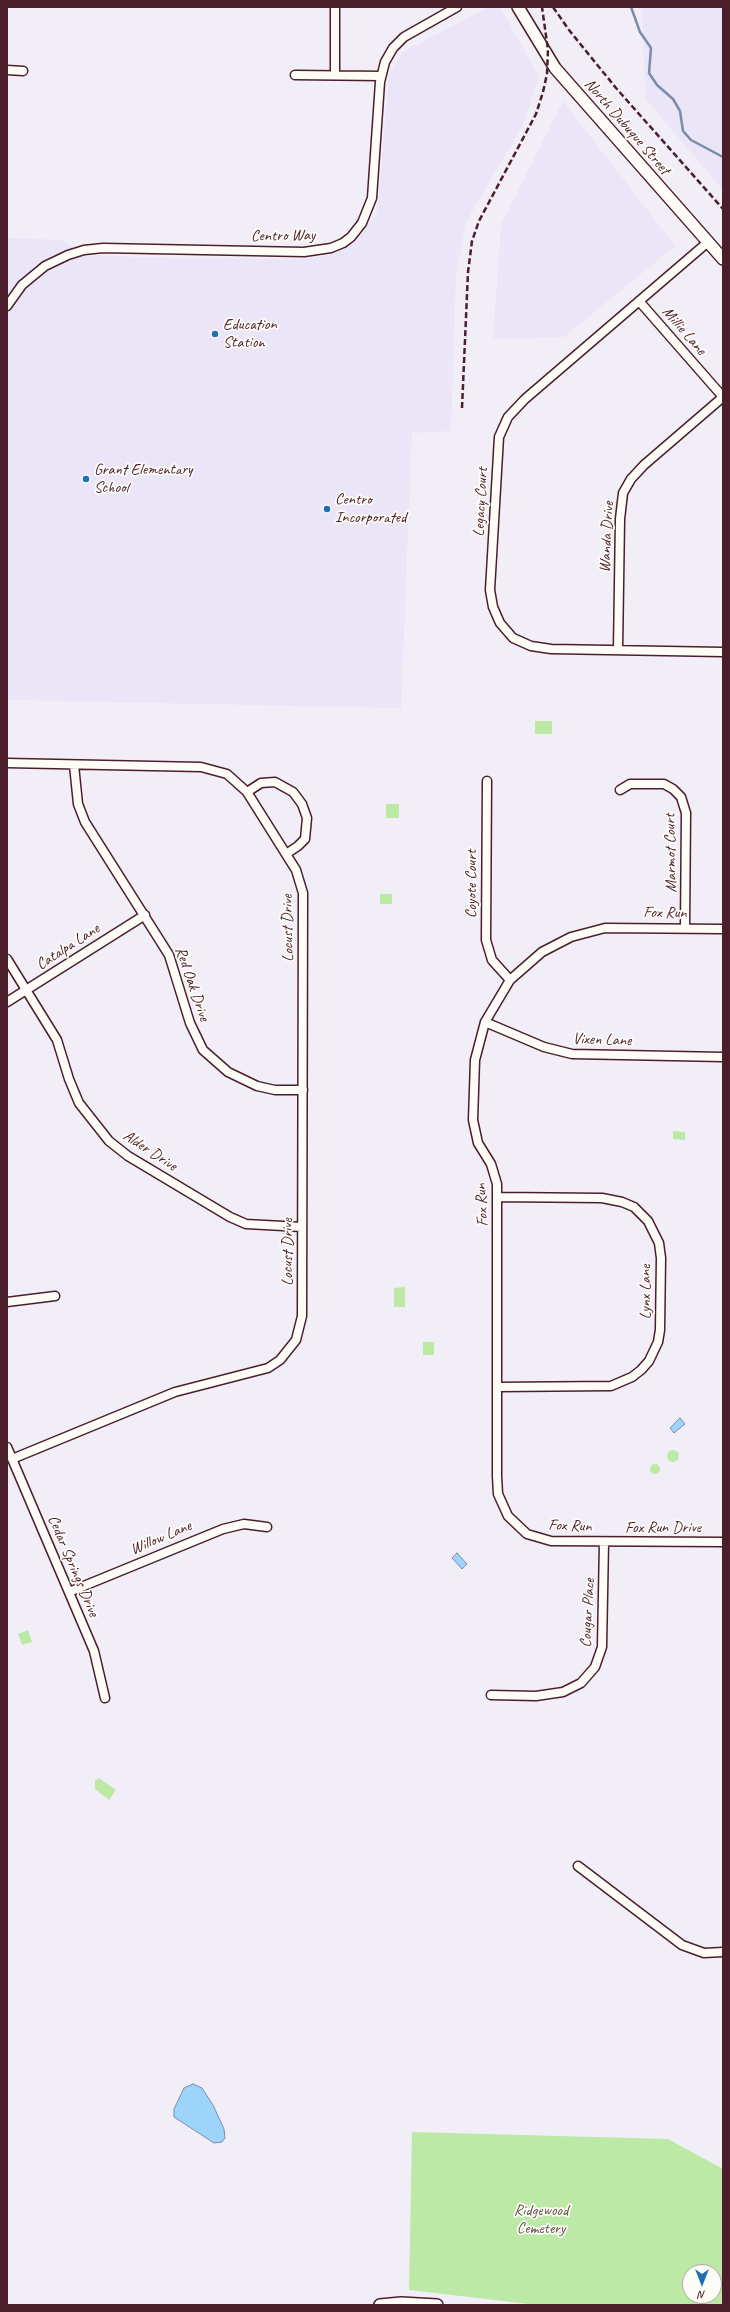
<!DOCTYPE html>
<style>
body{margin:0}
#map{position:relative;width:730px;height:2312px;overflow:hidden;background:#f2eef7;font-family:Caveat,sans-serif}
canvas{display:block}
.frame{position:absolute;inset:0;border:8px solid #4a1f2b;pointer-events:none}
.north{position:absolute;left:682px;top:2264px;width:40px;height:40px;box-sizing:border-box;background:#fdfcf7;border:1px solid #b5a4a5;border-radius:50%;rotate:180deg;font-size:11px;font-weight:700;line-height:16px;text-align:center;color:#4a1f2b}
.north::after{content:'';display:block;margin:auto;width:14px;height:18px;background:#1f6fb2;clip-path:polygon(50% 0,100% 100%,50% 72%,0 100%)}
</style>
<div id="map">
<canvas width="730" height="2312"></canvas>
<div class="frame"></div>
<div class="north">N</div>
</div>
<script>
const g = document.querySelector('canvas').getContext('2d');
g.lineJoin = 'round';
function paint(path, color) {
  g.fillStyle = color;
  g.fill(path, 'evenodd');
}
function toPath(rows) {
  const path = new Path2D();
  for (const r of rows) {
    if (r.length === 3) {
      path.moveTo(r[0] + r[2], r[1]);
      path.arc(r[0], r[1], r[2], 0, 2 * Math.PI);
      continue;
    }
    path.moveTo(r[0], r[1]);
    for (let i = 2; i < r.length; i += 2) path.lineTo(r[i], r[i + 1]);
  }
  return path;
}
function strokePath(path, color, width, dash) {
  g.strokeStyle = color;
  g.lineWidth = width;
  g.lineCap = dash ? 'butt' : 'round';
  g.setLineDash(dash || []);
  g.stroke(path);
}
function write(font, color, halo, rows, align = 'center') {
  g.font = font + ' Caveat,sans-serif';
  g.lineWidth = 3.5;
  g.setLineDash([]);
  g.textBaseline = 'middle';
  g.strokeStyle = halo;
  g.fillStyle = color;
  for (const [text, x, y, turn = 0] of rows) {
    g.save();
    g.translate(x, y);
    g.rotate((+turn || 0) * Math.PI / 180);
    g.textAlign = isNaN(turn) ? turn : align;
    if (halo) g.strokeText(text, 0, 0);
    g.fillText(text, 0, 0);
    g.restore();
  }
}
paint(toPath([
 [489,7,500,7,539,77,523,125,466,222,456,277,451,431,412,433,401,708,7,700,7,238,64,240,81,255,169,258,303,259,329,256,355,243,377,212,389,74,403,52],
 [642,7,723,7,723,190,645,98],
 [563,101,675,246,564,337,493,339,501,225]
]), '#eae5f7');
paint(toPath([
 [535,721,552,721,552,734,535,734],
 [386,804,399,804,399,818,386,818],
 [380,894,392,894,392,904,380,904],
 [673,1131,685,1132,685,1140,673,1139],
 [405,1287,405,1307,394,1307,394,1288],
 [423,1342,434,1342,434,1355,423,1355],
 [673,1456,6],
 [655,1469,5],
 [28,1630,32,1642,22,1645,18,1634],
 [99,1778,116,1790,109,1800,95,1789,95,1781],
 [412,2132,668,2139,723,2169,723,2305,537,2305,409,2290],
 [690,2272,714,2272,714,2296,690,2296]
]), '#bce9a6');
const water = toPath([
 [680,1418,685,1424,674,1433,670,1428,680,1418],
 [457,1553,467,1564,462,1569,452,1558,457,1553],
 [193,2084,202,2088,213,2105,224,2129,225,2138,222,2142,214,2143,174,2117,174,2109,184,2088,193,2084]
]);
paint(water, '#9dd4fc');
strokePath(water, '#7c8ca8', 1);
strokePath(toPath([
 [631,7,640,32,651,48,649,73,657,85,673,99,680,111,683,131,691,140,723,157]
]), '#7c8ca8', 2.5);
const street = toPath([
 [7,70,23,71],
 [295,75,381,76],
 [335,75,335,7],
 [708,242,525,399,508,417,499,437,490,590,493,607,500,623,513,638,531,646,551,649,723,652],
 [639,301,723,397],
 [7,306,22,285,45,266,68,255,84,250,103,248,304,252,331,248,343,243,351,237,362,223,372,198,380,82,385,62,393,48,404,37,457,7],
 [618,650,620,519,623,493,631,479,644,465,723,397],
 [7,763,201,767,227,774,247,792,296,870,303,893,302,1316,296,1340,280,1360,268,1368,175,1392,12,1459],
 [74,765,78,804,85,822,169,955,190,1023,203,1050,228,1072,257,1086,275,1090,303,1090],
 [487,781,486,940,492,960,510,980],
 [620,790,630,784,664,784,673,789,681,797,686,813,685,928],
 [247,792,261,783,275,782,293,792,302,804,307,818,305,839,298,846,286,854],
 [723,929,605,928,571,937,542,952,510,980,485,1022,475,1060,473,1120,478,1143,491,1164,497,1184,497,1476,498,1494,508,1516,527,1534,551,1541,723,1542],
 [7,959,57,1040,69,1079,79,1103,109,1141,128,1156,230,1217,246,1224,302,1227],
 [7,1002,145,915],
 [485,1022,544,1047,572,1054,723,1057],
 [7,1302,55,1296],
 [497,1387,611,1386,632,1377,641,1370,649,1361,658,1342,660,1330,661,1258,659,1243,648,1221,634,1207,622,1202,602,1198,498,1197],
 [7,1447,94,1651,105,1698],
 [69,1592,223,1529,244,1524,267,1527],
 [491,1695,536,1696,563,1692,581,1683,595,1667,602,1647,604,1542],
 [578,1866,682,1945,704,1953,723,1952]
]);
const secondary = toPath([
 [518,7,555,68,723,259],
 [380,2305,401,2303,437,2305]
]);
strokePath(street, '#4a1f2b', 11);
strokePath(secondary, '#4a1f2b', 14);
strokePath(street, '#fdfcf7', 8);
strokePath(secondary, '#fdfcf7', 11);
strokePath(toPath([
 [553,7,569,30,616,88,723,209],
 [462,408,468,272,472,241,479,221,536,114,543,92,547,74,548,50,542,7]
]), '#4a1f2b', 2.5, [6, 3]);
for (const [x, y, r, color] of [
 [215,334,4,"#1f6fb2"],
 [86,479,4,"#1f6fb2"],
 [327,509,4,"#1f6fb2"]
]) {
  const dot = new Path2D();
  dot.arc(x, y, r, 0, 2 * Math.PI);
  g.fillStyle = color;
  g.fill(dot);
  strokePath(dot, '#fdfcf7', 1.5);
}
write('16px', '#4a1f2b', '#fdfcf7', [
 ["North Dubuque Street",627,127,49],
 ["Centro Way",283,236,-1],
 ["Millie Lane",684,331,49],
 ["Legacy Court",481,502,-87],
 ["Wanda Drive",607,537,-87],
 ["Marmot Court",671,853,-91],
 ["Coyote Court",472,884,-90],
 ["Fox Run",665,913,1],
 ["Locust Drive",288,928,-91],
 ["Catalpa Lane",68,947,-33],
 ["Red Oak Drive",192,984,71],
 ["Vixen Lane",602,1040,2],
 ["Alder Drive",150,1151,33],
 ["Fox Run",482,1205,-93],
 ["Locust Drive",288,1252,-90],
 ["Lynx Lane",646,1292,-90],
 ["Fox Run",570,1526,2],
 ["Fox Run Drive",663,1528],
 ["Willow Lane",161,1538,-23],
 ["Cedar Springs Drive",73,1566,67],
 ["Cougar Place",588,1613,-87]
]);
write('16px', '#4a1f2b', '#fdfcf7', [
 ["Education",223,325],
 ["Station",223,343],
 ["Grant Elementary",94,470],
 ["School",94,488],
 ["Centro",335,500],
 ["Incorporated",335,518]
], 'left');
write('16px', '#66524a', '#fdfcf7', [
 ["Ridgewood",541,2211],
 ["Cemetery",541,2229]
]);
</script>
